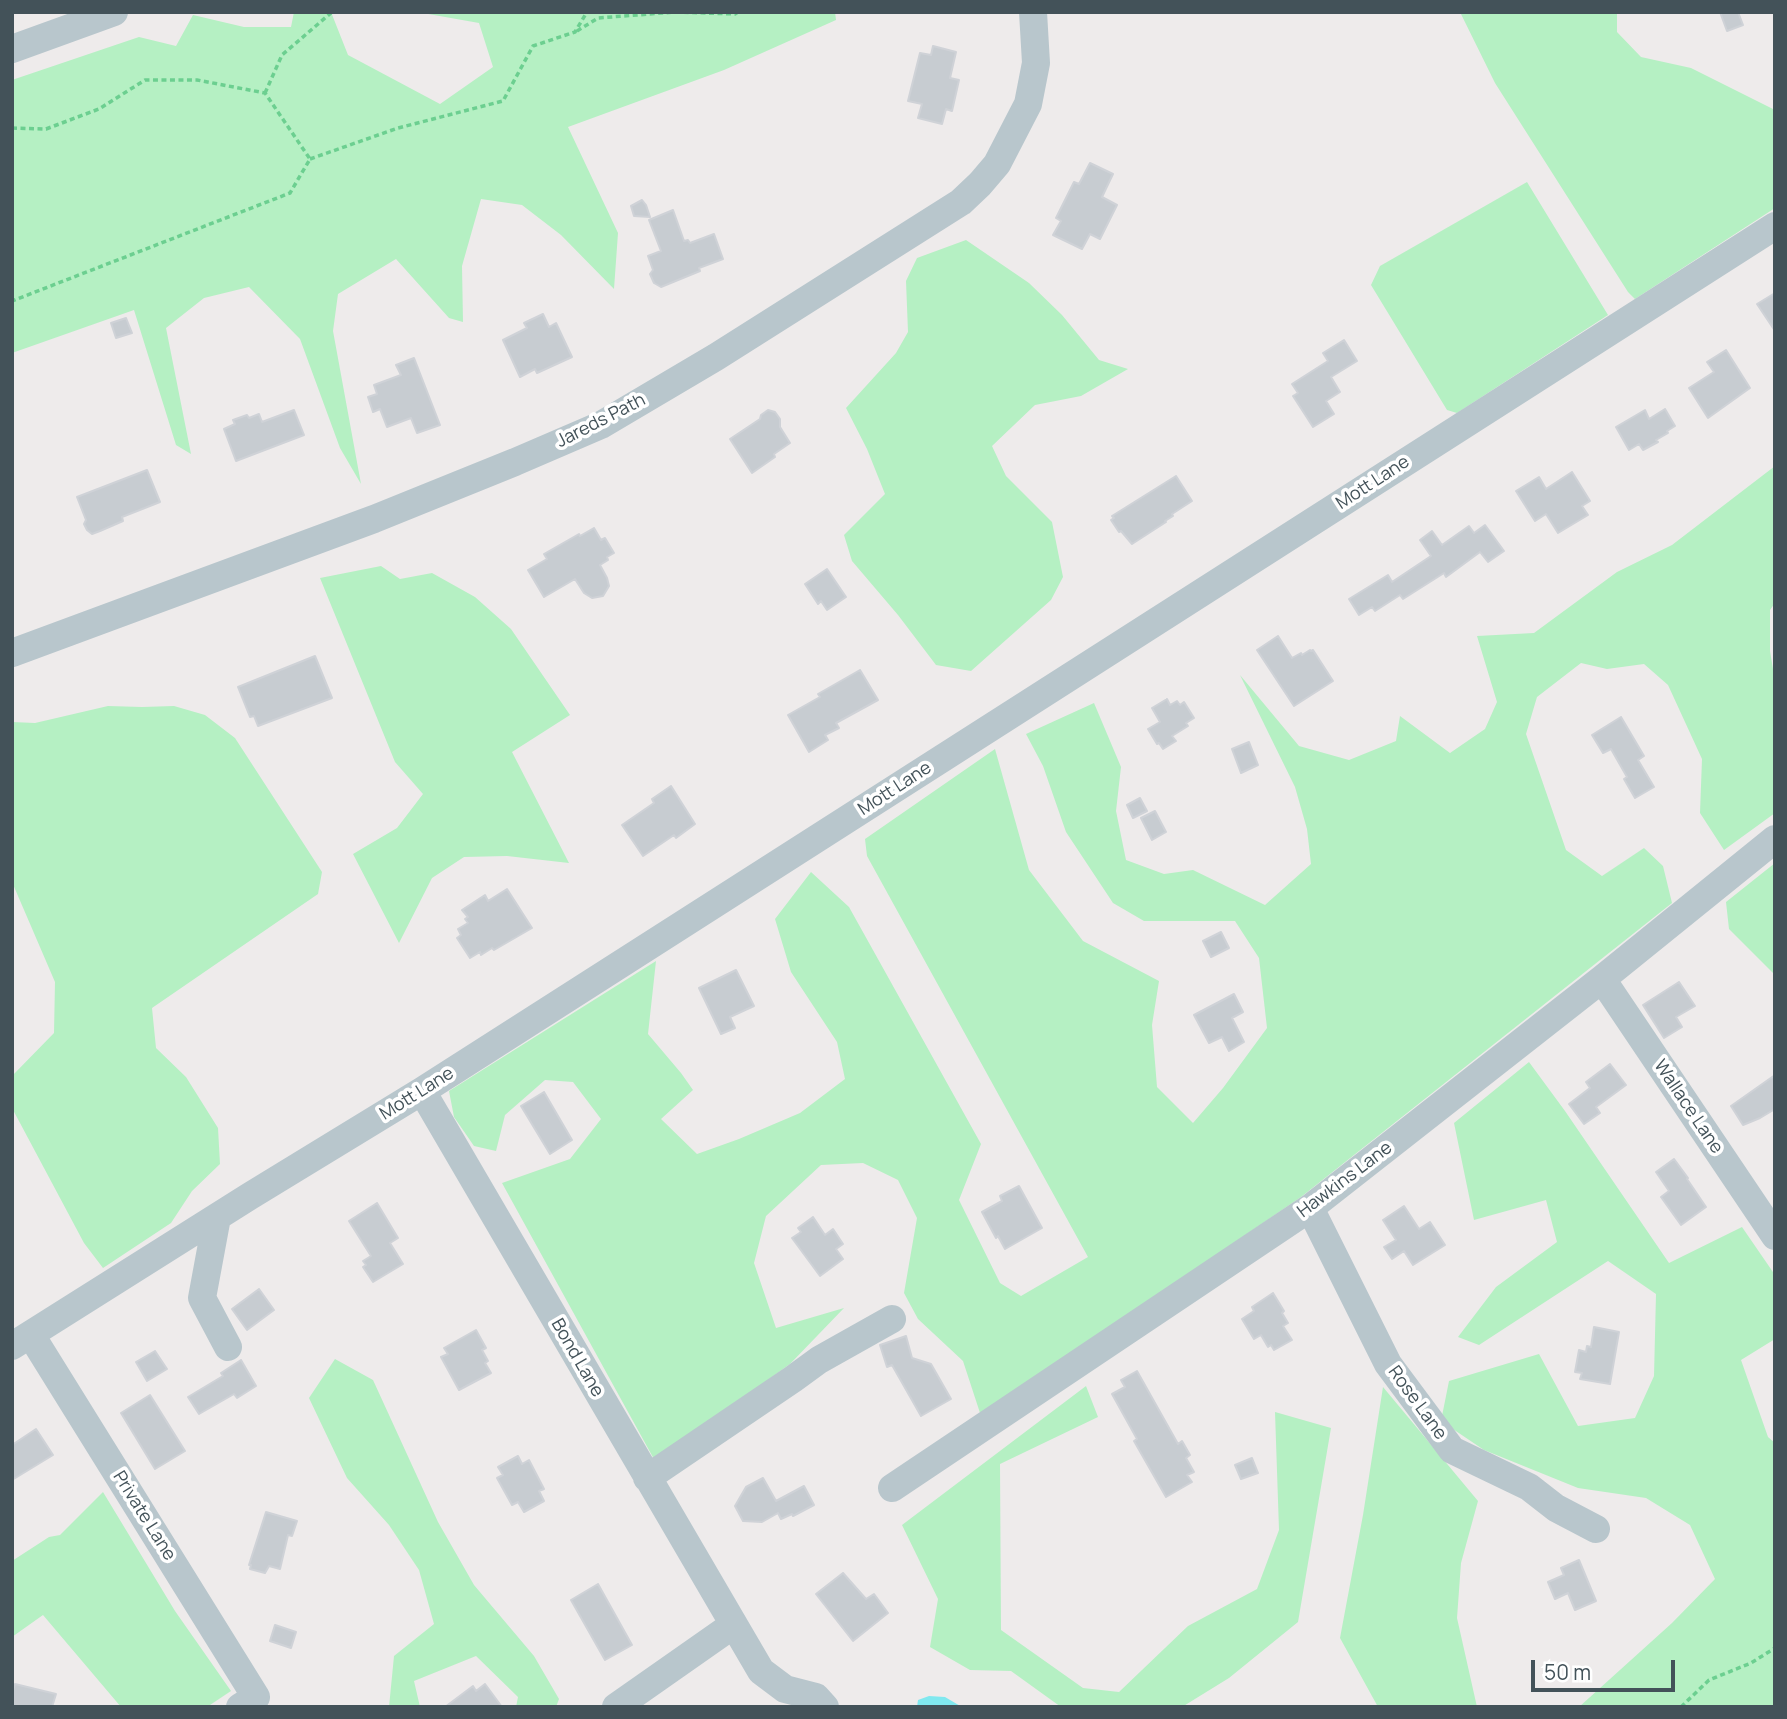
<!DOCTYPE html>
<style>
body{margin:0}
#map{position:relative;width:1787px;height:1719px;overflow:hidden;background:#eeebeb;font-family:Manrope,sans-serif}
canvas{display:block}
.frame{position:absolute;inset:0;border:14px solid #435259;pointer-events:none}
.scale{position:absolute;left:1531px;top:1660px;width:144px;height:32px;box-sizing:border-box;border:4px solid #435259;border-top:0;padding-left:9px;font-size:21px;line-height:24px;white-space:nowrap;color:#435259;-webkit-text-stroke:5px #fff;paint-order:stroke}
</style>
<div id="map">
<canvas width="1787" height="1719"></canvas>
<div class="frame"></div>
<div class="scale">50 m</div>
</div>
<script>
const g = document.querySelector('canvas').getContext('2d');
g.lineJoin = 'round';
function paint(path, color) {
  g.fillStyle = color;
  g.fill(path, 'evenodd');
}
function toPath(rows) {
  const path = new Path2D();
  for (const r of rows) {
    path.moveTo(r[0], r[1]);
    for (let i = 2; i < r.length; i += 2) path.lineTo(r[i], r[i + 1]);
  }
  return path;
}
function strokePath(path, color, width, dash) {
  g.strokeStyle = color;
  g.lineWidth = width;
  g.lineCap = dash ? 'butt' : 'round';
  g.setLineDash(dash || []);
  g.stroke(path);
}
function write(font, color, halo, rows, align = 'center') {
  g.font = font + ' Manrope,sans-serif';
  g.lineWidth = 7;
  g.setLineDash([]);
  g.textBaseline = 'middle';
  g.strokeStyle = halo;
  g.fillStyle = color;
  for (const [text, x, y, turn = 0] of rows) {
    g.save();
    g.translate(x, y);
    g.rotate((+turn || 0) * Math.PI / 180);
    g.textAlign = isNaN(turn) ? turn : align;
    if (halo) g.strokeText(text, 0, 0);
    g.fillText(text, 0, 0);
    g.restore();
  }
}
paint(toPath([
 [294,12,331,12,348,55,440,104,493,67,479,23,417,12,835,12,836,20,724,70,568,127,618,233,614,289,561,235,522,205,481,199,462,266,463,322,449,318,396,259,338,294,333,331,361,484,340,448,300,339,249,287,204,298,166,328,191,454,176,445,134,310,12,353,12,80,139,37,176,46,193,15,244,27,291,27],
 [1460,12,1617,12,1617,32,1641,57,1691,68,1775,110,1775,208,1635,299,1628,292,1495,83],
 [1527,182,1608,315,1457,413,1447,410,1371,285,1380,266],
 [966,240,1029,283,1062,315,1099,360,1128,369,1081,396,1035,405,992,446,1006,476,1052,522,1063,577,1051,600,971,671,936,665,898,615,852,561,844,535,885,494,867,449,846,408,896,353,908,332,906,281,917,258],
 [1775,466,1775,603,1770,610,1770,651,1775,681,1775,813,1724,850,1700,813,1702,759,1668,685,1644,664,1607,669,1581,663,1537,697,1526,734,1566,850,1602,876,1644,848,1663,866,1672,903,1301,1197,981,1416,963,1361,918,1319,904,1293,917,1218,898,1180,863,1163,821,1165,766,1216,754,1263,776,1328,844,1308,790,1364,655,1461,502,1183,570,1159,601,1119,573,1082,545,1080,505,1115,496,1151,474,1146,454,1117,449,1091,656,961,648,1034,681,1073,693,1090,661,1119,697,1154,739,1139,800,1113,845,1079,837,1042,791,972,775,919,811,872,849,907,981,1144,959,1200,1000,1283,1021,1296,1088,1257,867,856,865,839,995,749,1029,870,1083,941,1159,981,1152,1025,1157,1087,1193,1123,1223,1088,1267,1028,1259,958,1235,921,1144,921,1113,903,1066,832,1043,766,1026,734,1094,703,1121,767,1116,811,1126,860,1164,874,1193,870,1265,905,1311,864,1307,829,1295,787,1240,675,1299,746,1349,760,1396,741,1400,716,1450,753,1485,729,1497,702,1477,636,1534,633,1617,572,1672,545],
 [381,566,400,579,432,573,475,597,511,629,570,715,512,752,569,863,507,856,464,857,432,878,399,943,353,854,397,828,423,794,395,762,320,578],
 [108,706,142,707,174,706,205,715,235,738,322,872,318,894,152,1008,156,1048,186,1077,218,1128,220,1164,192,1191,171,1223,103,1268,84,1243,12,1108,12,1076,54,1033,55,982,12,882,12,722,35,723],
 [1775,863,1775,975,1729,929,1726,902],
 [1529,1062,1565,1111,1669,1263,1742,1227,1775,1275,1775,1339,1741,1360,1768,1437,1775,1443,1775,1707,1579,1707,1672,1623,1715,1579,1690,1525,1646,1498,1578,1488,1484,1450,1441,1421,1449,1381,1539,1354,1578,1426,1635,1418,1654,1376,1656,1294,1608,1261,1479,1345,1458,1337,1496,1287,1557,1242,1546,1200,1474,1220,1454,1123],
 [335,1359,373,1380,438,1522,474,1585,534,1656,559,1699,556,1707,516,1707,518,1697,476,1656,414,1681,420,1707,389,1707,394,1656,434,1624,419,1570,389,1525,347,1478,309,1398],
 [1086,1386,1098,1417,1000,1464,1001,1630,1083,1688,1119,1692,1188,1626,1257,1589,1279,1530,1275,1412,1331,1428,1298,1622,1229,1678,1182,1707,1061,1707,1011,1671,970,1670,930,1647,938,1599,902,1525],
 [1383,1387,1478,1501,1461,1563,1457,1618,1477,1707,1378,1707,1340,1638,1363,1515],
 [103,1492,175,1611,231,1691,207,1707,121,1707,43,1615,12,1637,12,1561,49,1537,60,1535]
]), '#b5f0c3');
paint(toPath([
 [929,1696,945,1697,962,1707,917,1707,918,1700]
]), '#80e8ef');
const building = toPath([
 [1720,12,1738,12,1743,25,1727,31,1720,12],
 [933,46,956,52,950,78,959,80,952,111,946,109,942,124,918,118,922,104,908,101,920,53,931,55,933,46],
 [1090,163,1113,174,1102,197,1117,205,1100,239,1090,234,1082,249,1053,235,1061,221,1056,218,1074,182,1079,184,1090,163],
 [642,200,646,205,650,217,634,216,631,206,642,200],
 [673,210,684,241,688,240,690,243,714,234,723,259,699,268,700,271,661,287,654,283,650,274,653,270,648,256,661,251,649,220,673,210],
 [1775,293,1775,331,1757,304,1775,293],
 [543,314,549,327,556,323,572,357,537,373,535,369,520,377,503,340,527,328,524,323,543,314],
 [126,318,132,333,116,338,111,323,126,318],
 [1344,340,1357,361,1331,377,1340,392,1326,401,1334,414,1313,427,1293,396,1298,393,1292,384,1328,361,1323,353,1344,340],
 [1726,350,1750,388,1708,418,1689,388,1714,372,1707,362,1726,350],
 [414,358,440,425,417,433,411,418,387,427,380,409,373,412,368,397,377,394,374,385,401,375,396,365,414,358],
 [1665,409,1675,426,1667,431,1668,433,1656,440,1658,442,1643,450,1639,444,1629,450,1616,427,1645,410,1649,419,1665,409],
 [294,410,304,435,236,461,224,429,235,424,233,420,247,415,249,418,259,414,262,422,294,410],
 [768,410,775,412,780,419,780,427,790,443,774,454,775,457,752,473,730,439,760,419,761,415,768,410],
 [147,470,160,502,122,517,123,521,100,531,92,534,87,530,84,524,86,520,77,497,147,470],
 [1572,472,1590,501,1582,506,1588,515,1558,533,1546,514,1535,521,1516,491,1539,477,1546,489,1572,472],
 [1176,476,1192,501,1172,514,1173,516,1165,521,1166,522,1132,544,1121,531,1119,532,1111,520,1114,518,1112,516,1176,476],
 [1485,525,1504,551,1488,562,1480,552,1446,577,1444,573,1403,599,1400,595,1375,611,1372,607,1359,615,1349,599,1388,575,1392,582,1431,556,1420,540,1432,531,1442,545,1469,526,1474,533,1485,525],
 [594,528,601,540,605,538,614,553,607,557,608,560,600,565,607,578,609,586,603,596,592,598,584,593,575,579,544,597,528,570,547,559,544,554,579,534,580,536,594,528],
 [827,569,846,597,827,610,821,601,818,604,805,584,827,569],
 [1278,636,1292,658,1301,653,1302,655,1310,650,1311,651,1313,650,1333,681,1294,706,1257,650,1278,636],
 [315,656,332,698,258,726,254,716,250,717,238,687,315,656],
 [860,670,878,700,836,723,839,728,825,735,828,740,809,752,788,715,820,697,818,694,860,670],
 [1167,699,1170,705,1177,701,1180,705,1184,702,1194,718,1186,723,1188,726,1172,736,1176,741,1163,749,1159,743,1157,744,1148,729,1160,722,1152,708,1167,699],
 [1621,717,1644,756,1638,760,1654,787,1635,798,1624,779,1627,777,1611,749,1603,753,1592,735,1621,717],
 [1249,742,1258,765,1241,773,1232,749,1249,742],
 [671,786,695,824,676,838,674,835,643,856,622,825,654,803,652,799,671,786],
 [1140,798,1147,811,1133,818,1127,805,1140,798],
 [1155,811,1166,832,1152,840,1141,818,1155,811],
 [507,889,532,928,494,950,492,948,481,955,480,952,470,958,457,938,461,935,458,929,468,923,465,919,468,917,462,910,485,895,488,901,507,889],
 [1221,932,1229,948,1211,957,1203,941,1221,932],
 [736,970,754,1006,730,1017,735,1028,721,1034,699,988,736,970],
 [1679,982,1695,1006,1676,1017,1682,1027,1664,1038,1643,1005,1679,982],
 [1234,994,1243,1012,1232,1018,1244,1042,1229,1051,1222,1037,1209,1043,1194,1015,1234,994],
 [1610,1064,1626,1085,1596,1107,1600,1113,1584,1124,1569,1104,1590,1088,1586,1082,1610,1064],
 [1775,1075,1775,1109,1760,1118,1743,1125,1731,1106,1775,1075],
 [544,1092,572,1140,550,1154,521,1106,544,1092],
 [1674,1159,1688,1178,1687,1179,1706,1207,1681,1225,1661,1197,1669,1191,1656,1172,1674,1159],
 [1019,1186,1042,1228,1005,1249,998,1236,996,1238,982,1212,1002,1201,1000,1196,1019,1186],
 [377,1203,398,1238,390,1243,403,1264,373,1282,363,1267,366,1265,363,1261,371,1256,349,1221,377,1203],
 [1404,1206,1419,1229,1430,1222,1445,1245,1413,1265,1404,1251,1392,1259,1384,1247,1396,1240,1383,1220,1404,1206],
 [813,1217,825,1235,833,1229,843,1244,836,1249,843,1259,820,1276,792,1238,801,1232,798,1228,813,1217],
 [259,1289,274,1310,247,1330,232,1309,259,1289],
 [1273,1293,1284,1311,1282,1313,1288,1323,1283,1326,1292,1340,1274,1350,1271,1345,1268,1347,1261,1335,1254,1339,1242,1319,1254,1311,1252,1307,1273,1293],
 [1594,1327,1619,1332,1610,1384,1580,1379,1582,1373,1575,1372,1579,1350,1586,1352,1587,1346,1591,1347,1594,1327],
 [476,1330,486,1348,482,1350,488,1361,485,1363,491,1373,459,1390,441,1357,448,1354,444,1348,476,1330],
 [906,1336,912,1358,931,1364,951,1399,921,1416,892,1365,887,1367,880,1345,906,1336],
 [155,1351,167,1369,147,1381,136,1362,155,1351],
 [241,1360,256,1386,237,1398,234,1394,199,1414,188,1397,223,1376,221,1373,241,1360],
 [1137,1371,1178,1444,1182,1441,1190,1455,1186,1458,1194,1472,1187,1475,1192,1482,1166,1497,1134,1441,1137,1439,1112,1394,1125,1387,1121,1380,1137,1371],
 [150,1395,185,1451,155,1469,121,1413,150,1395],
 [36,1429,53,1455,12,1480,12,1445,36,1429],
 [518,1456,522,1464,529,1460,544,1489,539,1491,544,1501,524,1512,518,1502,512,1505,497,1478,503,1475,498,1467,518,1456],
 [1252,1458,1258,1473,1241,1479,1235,1465,1252,1458],
 [763,1478,776,1501,804,1486,814,1505,793,1516,792,1514,781,1519,778,1513,762,1522,743,1521,735,1506,746,1487,763,1478],
 [266,1512,297,1521,292,1536,288,1535,280,1569,269,1566,265,1573,250,1569,251,1565,249,1565,266,1512],
 [1579,1560,1596,1601,1575,1610,1568,1593,1555,1599,1548,1582,1564,1575,1561,1568,1579,1560],
 [843,1573,866,1599,874,1594,888,1613,853,1641,816,1594,843,1573],
 [598,1584,632,1645,605,1660,571,1600,598,1584],
 [275,1625,296,1632,291,1648,270,1641,275,1625],
 [15,1684,56,1694,52,1707,12,1707,12,1694,15,1684],
 [485,1684,502,1707,445,1707,473,1686,476,1691,485,1684]
]);
paint(building, '#c7ccd1');
strokePath(building, '#cfd2d7', 2);
strokePath(toPath([
 [577,31,598,18,675,12,735,14,738,12],
 [265,93,282,55,332,12],
 [12,128,46,129,99,109,145,80,197,80,265,93,310,159,290,193,12,301],
 [310,159,398,128,503,101,533,46,575,32,587,12],
 [1681,1707,1709,1680,1751,1663,1775,1648]
]), '#6ccf90', 3.5, [5, 3.5]);
strokePath(toPath([
 [12,49,114,12],
 [12,653,374,519,515,462,601,425,716,357,961,202,980,184,997,164,1028,104,1036,63,1033,12],
 [1602,979,1775,1236],
 [422,1091,761,1671,785,1689,816,1697,825,1707],
 [1310,1208,1388,1364,1452,1450,1529,1487,1556,1508,1596,1529],
 [217,1217,202,1298,228,1347],
 [31,1335,256,1697,240,1707],
 [12,1346,250,1196,422,1091,1775,226],
 [647,1478,793,1379,819,1360,892,1319],
 [892,1488,1310,1208,1602,979,1775,839],
 [616,1707,733,1625]
]), '#b8c6cc', 28);
write('18px', '#435259', '#fff', [
 ["Jareds Path",601,421,-27],
 ["Mott Lane",1373,483,-33],
 ["Mott Lane",895,789,-33],
 ["Mott Lane",417,1094,-32],
 ["Wallace Lane",1688,1107,56],
 ["Hawkins Lane",1345,1180,-37],
 ["Bond Lane",577,1358,60],
 ["Rose Lane",1417,1403,54],
 ["Private Lane",144,1516,58]
]);
</script>
